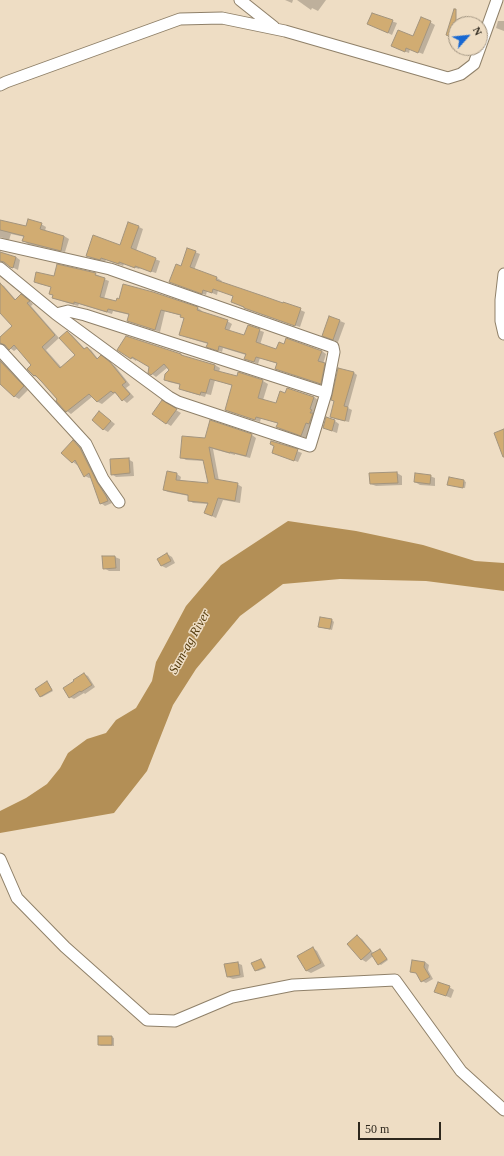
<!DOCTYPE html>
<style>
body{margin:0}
#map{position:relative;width:504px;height:1156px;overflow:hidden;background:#eeddc4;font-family:"Times New Roman",serif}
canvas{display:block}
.north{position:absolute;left:448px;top:16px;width:40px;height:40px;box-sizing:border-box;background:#eeddc4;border:1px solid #a19481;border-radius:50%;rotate:63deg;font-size:11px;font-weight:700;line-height:16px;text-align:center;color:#2d271d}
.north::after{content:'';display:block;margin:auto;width:14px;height:18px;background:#1868d2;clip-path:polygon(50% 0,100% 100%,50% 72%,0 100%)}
.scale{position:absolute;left:358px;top:1122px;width:83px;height:18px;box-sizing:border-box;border:2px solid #2d271d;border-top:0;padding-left:5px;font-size:12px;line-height:14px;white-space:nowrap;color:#2d271d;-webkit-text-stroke:3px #eeddc4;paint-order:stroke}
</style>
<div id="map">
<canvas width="504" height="1156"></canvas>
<div class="north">N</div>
<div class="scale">50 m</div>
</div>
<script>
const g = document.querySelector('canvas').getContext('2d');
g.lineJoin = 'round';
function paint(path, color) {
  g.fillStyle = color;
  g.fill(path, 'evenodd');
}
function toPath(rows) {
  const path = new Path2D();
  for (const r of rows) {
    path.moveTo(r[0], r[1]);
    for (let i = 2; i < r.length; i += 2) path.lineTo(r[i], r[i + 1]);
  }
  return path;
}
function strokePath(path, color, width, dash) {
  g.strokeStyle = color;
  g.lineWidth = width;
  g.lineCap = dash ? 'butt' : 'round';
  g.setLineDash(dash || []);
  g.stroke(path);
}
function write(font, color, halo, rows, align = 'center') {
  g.font = font + ' "Times New Roman",serif';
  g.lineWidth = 3;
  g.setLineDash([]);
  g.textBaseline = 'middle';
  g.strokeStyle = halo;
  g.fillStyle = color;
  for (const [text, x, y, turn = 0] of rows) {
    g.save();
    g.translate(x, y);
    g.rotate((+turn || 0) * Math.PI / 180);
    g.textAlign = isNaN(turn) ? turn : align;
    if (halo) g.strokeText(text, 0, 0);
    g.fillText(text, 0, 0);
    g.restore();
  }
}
paint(toPath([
 [288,521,356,531,423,545,475,561,504,563,504,591,426,581,340,579,283,584,240,616,196,669,173,705,147,771,114,813,0,833,0,811,26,798,47,784,60,768,68,753,87,739,106,733,116,720,136,708,152,681,156,662,186,606,221,565]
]), '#b38f56');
paint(toPath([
 [285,0,293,0,292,3],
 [297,0,326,0,318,11,312,8,311,10],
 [372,14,397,23,392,35,372,25],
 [498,21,504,21,504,31,496,28],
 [430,22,435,25,423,54,410,49,409,53,396,48,414,38],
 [0,221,27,228,41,224,46,227,45,231,64,236,69,239,65,252,28,244,24,241,25,237,11,234,9,240,0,237],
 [139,227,143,229,136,251,160,261,156,273,140,268,139,269,124,264,123,266,106,260,105,262,91,258,87,256,121,246],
 [195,252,200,254,194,270,217,278,222,281,221,283,283,304,284,303,305,312,300,327,249,310,232,302,234,296,218,290,217,295,207,291,206,295,175,284,171,282],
 [16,257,20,260,18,270,0,261],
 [95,274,100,276,99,277,109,281,104,299,117,302,198,308,202,311,202,312,227,321,232,324,229,331,245,337,248,326,264,332,260,345,277,350,322,351,326,354,323,364,329,367,325,386,281,371,276,369,278,364,260,358,258,364,245,359,246,355,223,348,222,352,207,346,208,344,185,337,180,334,184,318,182,316,165,311,160,332,133,323,128,321,130,315,113,311,112,314,79,304,78,306,58,300,53,298,52,287,39,284,35,281,55,278],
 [0,284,4,286,16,300,26,298,33,304,31,306,59,338,46,350,62,368,76,356,67,332,72,335,85,349,87,348,91,350,98,359,105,359,115,366,130,385,126,388,134,397,127,403,115,393,102,404,98,402,93,396,71,414,67,411,57,401,59,399,39,378,34,376,33,365,18,348,14,351,6,345,0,347,0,338,13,326,0,311],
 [330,317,345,323,338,342,328,338],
 [119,350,181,354,185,357,215,365,220,368,219,372,237,377,238,373,263,381,268,384,263,400,277,404,286,394,288,389,314,397,318,400,314,426,310,425,306,438,282,430,278,427,279,424,261,418,260,422,230,412,226,410,233,386,215,380,211,395,206,394,205,397,185,391,180,388,181,385,169,382,165,379,170,370,168,367,156,377,152,374,150,367,137,359,136,361],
 [0,359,28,390,19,399,14,396,0,383],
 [353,372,357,375,348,408,352,410,349,422,335,419,331,417],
 [162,402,181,413,171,426,166,423],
 [100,412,115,424,108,432,103,429],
 [335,421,339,424,337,433,329,430,324,428],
 [252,435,256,438,250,458,235,454,235,455,213,449,219,481,237,484,242,487,240,503,223,500,216,518,205,513,208,504,193,503,189,500,189,496,168,492,164,490,167,472,177,474,181,477,180,481,210,485,204,461,186,460,181,457,206,439],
 [73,441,77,444,84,451,101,485,110,499,112,503,105,506,101,503,92,477,89,478,85,476,78,463,77,465,73,462,62,453],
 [272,442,302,453,298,462,277,454,275,446],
 [128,459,133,462,134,476,116,477,112,474],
 [397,473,402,476,402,485,376,486,371,484],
 [430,476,435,478,435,486,420,485,415,482],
 [464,481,466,482,465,488,449,485],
 [167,554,172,557,175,563,166,568,162,566],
 [115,557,120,559,120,571,109,571,104,568],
 [332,620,334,622,332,630,319,627],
 [84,674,88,676,95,687,85,694,84,693,74,699,70,697],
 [47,683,49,684,53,691,42,697,40,696],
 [357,936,362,939,374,954,380,950,382,951,388,960,381,965,379,964,373,956,366,962,361,959],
 [313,948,317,951,325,966,311,973,307,971],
 [261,960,263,961,266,968,258,971,256,970],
 [425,962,429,965,428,970,433,979,426,983,422,981,418,974,411,971],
 [237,963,242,965,244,977,233,979,228,977],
 [449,987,454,990,451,998,436,992],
 [112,1037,114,1038,114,1046,101,1046,99,1045]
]), '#0003');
const building = toPath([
 [454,9,456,9,456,39,446,35,454,9],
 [372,13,393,20,388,33,367,24,372,13],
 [421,17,431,21,418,53,406,48,405,52,391,46,398,30,413,36,421,17],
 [28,219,42,223,40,229,64,236,61,251,22,241,24,236,0,230,0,220,26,226,28,219],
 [128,222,139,226,131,248,156,258,151,272,135,266,135,268,119,262,119,264,101,258,100,260,86,256,93,235,120,245,128,222],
 [187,248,196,251,190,267,217,277,216,280,266,297,283,303,283,302,301,308,295,326,244,308,244,307,231,302,233,296,213,289,212,293,203,290,202,294,169,282,176,264,181,266,187,248],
 [0,252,16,257,13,268,10,267,4,262,0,261,0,252],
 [57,264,96,273,95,275,105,278,100,297,116,301,117,298,119,299,123,284,153,292,198,307,197,310,228,320,225,329,244,335,248,325,260,329,256,342,276,349,279,342,284,344,286,338,322,351,318,361,325,363,321,384,275,369,277,363,256,357,254,362,244,359,246,354,219,346,218,351,206,347,208,343,179,335,184,318,180,317,181,315,161,310,155,330,127,321,129,314,108,309,107,312,74,302,74,304,52,298,53,295,49,294,51,287,34,282,36,272,54,276,57,264],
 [0,283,15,300,21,294,30,301,27,303,55,335,42,347,60,368,75,355,59,338,67,331,84,349,87,347,97,359,101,355,110,362,126,382,122,385,130,394,122,401,115,392,113,393,111,391,97,402,89,394,66,412,56,401,57,399,41,381,35,375,34,376,27,369,31,365,14,345,9,350,5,345,0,343,0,337,12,326,0,313,0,283],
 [329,316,340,320,333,340,322,336,329,316],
 [126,336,181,354,181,355,215,365,214,370,237,376,238,372,263,380,258,398,276,403,280,391,285,393,287,388,314,397,310,409,312,410,310,413,313,413,309,424,306,423,301,436,276,427,278,423,256,417,255,420,225,410,232,385,210,379,206,393,201,392,200,395,179,389,180,384,164,380,165,374,169,370,164,364,151,375,148,373,149,367,132,357,131,359,117,350,126,336],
 [0,361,24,386,14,397,0,384,0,361],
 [338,368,354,372,344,406,348,407,345,421,330,417,334,401,331,400,338,368],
 [162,400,177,409,166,424,152,414,162,400],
 [99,411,111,421,103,430,92,420,99,411],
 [326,417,335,420,332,431,323,428,326,417],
 [210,420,252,434,246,456,230,452,230,453,209,447,215,479,238,483,235,501,218,498,212,516,204,513,208,503,188,501,188,495,163,490,167,471,177,473,176,480,208,483,203,460,180,458,182,436,205,438,210,420],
 [504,429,504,457,503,457,494,433,504,429],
 [73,440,80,448,97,482,106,496,108,501,100,504,89,473,84,477,75,460,72,463,61,453,73,440],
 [271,441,298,449,294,461,272,453,274,446,270,444,271,441],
 [129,458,130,473,111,475,110,459,129,458],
 [397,472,398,483,370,484,369,473,397,472],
 [415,473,431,475,430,484,414,482,415,473],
 [449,477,464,480,463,488,447,485,449,477],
 [167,553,171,561,161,566,157,559,167,553],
 [102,556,115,556,116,568,103,569,102,556],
 [320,617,332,619,330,629,318,627,320,617],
 [84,673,92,685,81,692,80,691,69,698,63,688,74,681,73,680,84,673],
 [47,681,52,690,40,697,35,689,47,681],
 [357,935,371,951,361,960,347,944,357,935],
 [313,947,321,963,306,971,297,956,313,947],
 [380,949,387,959,378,965,371,954,380,949],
 [261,959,265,967,255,971,251,963,261,959],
 [412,960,425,962,424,967,430,977,421,982,416,973,410,972,412,960],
 [238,962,240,975,227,977,224,964,238,962],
 [438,982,450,986,446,996,434,992,438,982],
 [98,1036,112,1036,112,1045,98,1045,98,1036]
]);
paint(building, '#d1ac72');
strokePath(building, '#a3947d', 1);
const minor = toPath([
 [240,0,274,27],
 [0,85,6,82,180,19,222,18,285,31,448,78,461,74,474,64,497,0],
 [0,244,110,269,333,347,334,352,326,393,310,446,178,402,169,397,56,314,0,268],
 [504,274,501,300,501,321,504,334],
 [56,314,68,311,85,315,326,393],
 [0,350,86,444,103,479,119,502],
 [0,859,17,898,65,947,147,1020,175,1021,232,997,293,985,395,980,461,1071,504,1110]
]);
strokePath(minor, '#8f8069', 13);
strokePath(minor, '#fff', 11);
write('italic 13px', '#533a0b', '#eeddc4', [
 ["Sum-ag River",190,642,-61]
]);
</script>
